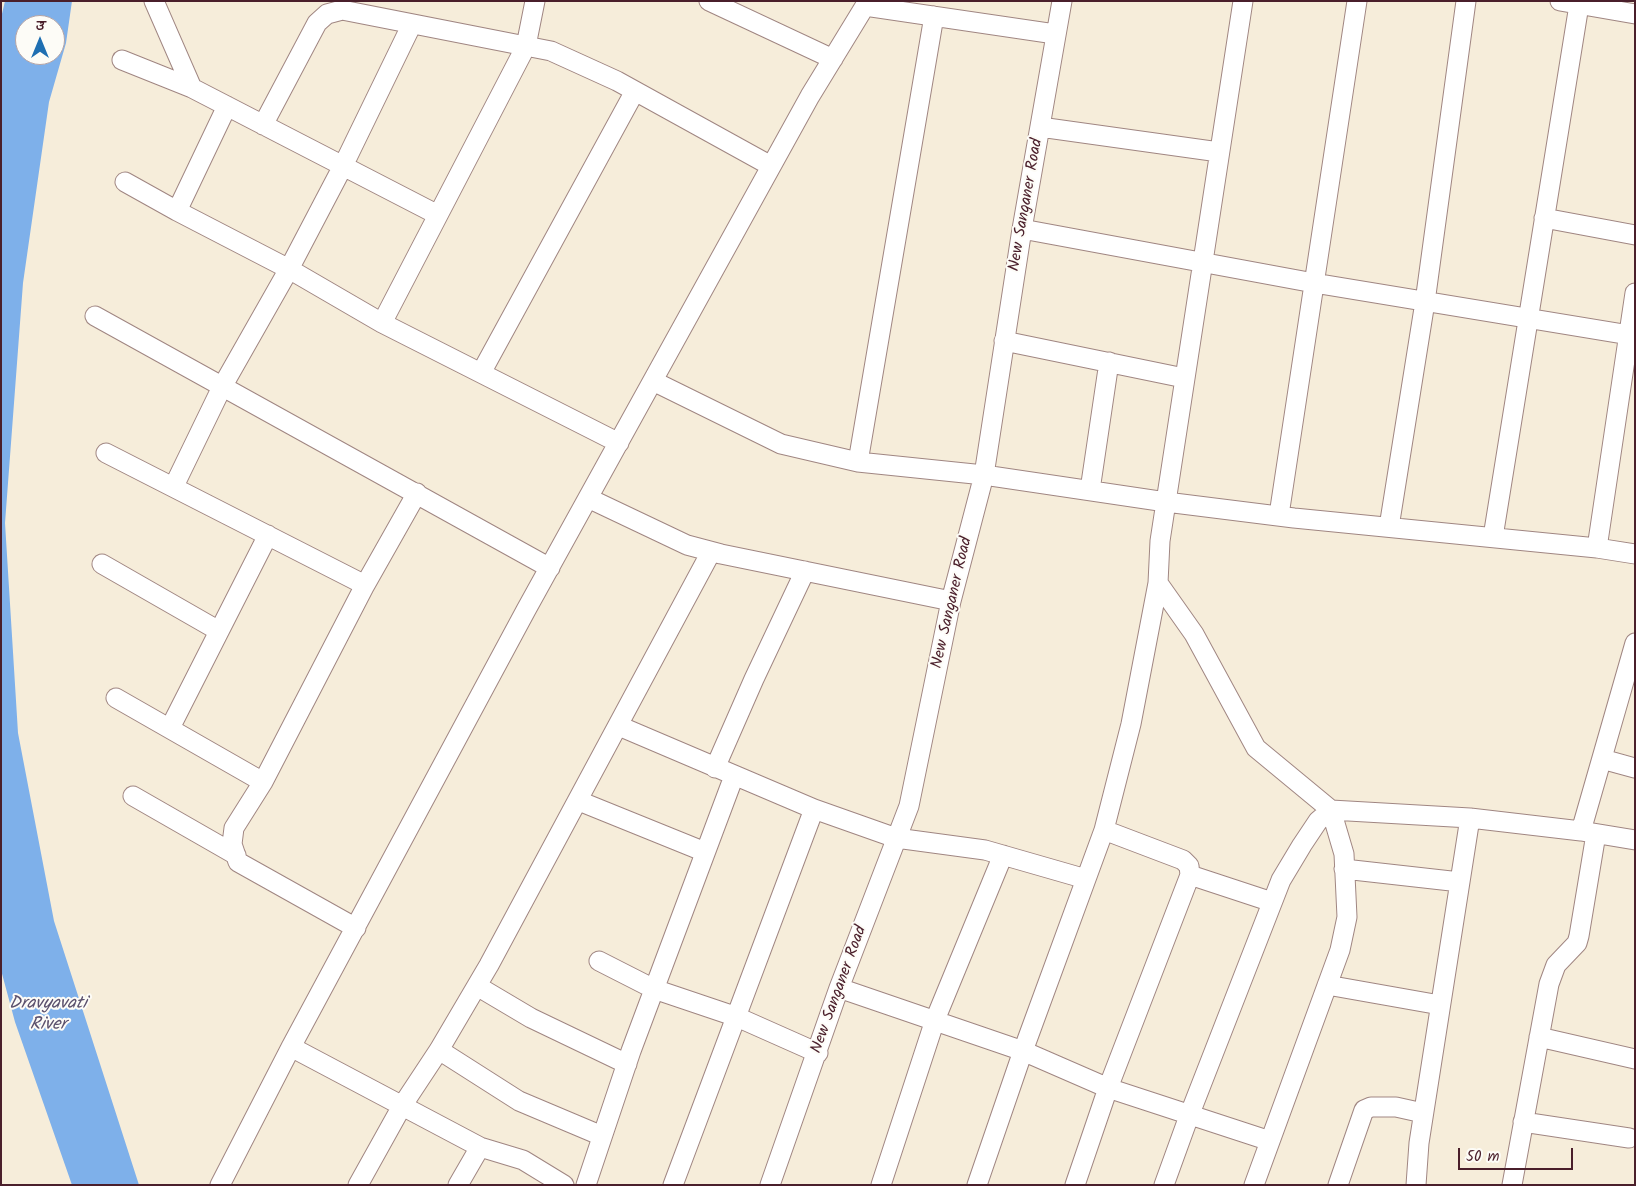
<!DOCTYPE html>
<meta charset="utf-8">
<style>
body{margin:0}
#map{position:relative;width:1636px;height:1186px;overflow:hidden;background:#f6edda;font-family:Kalam,"Playpen Sans Deva",sans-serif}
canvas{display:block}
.frame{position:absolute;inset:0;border:2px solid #4a1f2b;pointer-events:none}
.north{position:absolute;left:15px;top:15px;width:50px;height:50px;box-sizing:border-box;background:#fdfcf7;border:1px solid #b5a4a5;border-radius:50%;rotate:0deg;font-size:14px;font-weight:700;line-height:20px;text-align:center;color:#4a1f2b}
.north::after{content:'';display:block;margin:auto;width:18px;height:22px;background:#1f6fb2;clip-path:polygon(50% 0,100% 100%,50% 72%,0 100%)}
.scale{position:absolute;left:1458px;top:1148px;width:115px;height:22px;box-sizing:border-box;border:2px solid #4a1f2b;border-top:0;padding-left:6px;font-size:15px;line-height:18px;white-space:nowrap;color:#4a1f2b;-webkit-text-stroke:4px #fdfcf7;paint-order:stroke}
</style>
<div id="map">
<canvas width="1636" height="1186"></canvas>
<div class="frame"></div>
<div class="north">उ</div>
<div class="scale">50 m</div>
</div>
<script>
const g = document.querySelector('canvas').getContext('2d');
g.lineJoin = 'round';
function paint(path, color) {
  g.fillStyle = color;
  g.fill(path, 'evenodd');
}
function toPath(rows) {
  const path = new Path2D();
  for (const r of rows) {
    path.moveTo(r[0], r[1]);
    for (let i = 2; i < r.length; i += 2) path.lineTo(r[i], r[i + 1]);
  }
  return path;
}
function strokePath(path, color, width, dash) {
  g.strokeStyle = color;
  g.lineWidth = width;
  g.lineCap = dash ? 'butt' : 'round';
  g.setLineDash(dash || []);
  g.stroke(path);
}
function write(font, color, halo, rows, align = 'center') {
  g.font = font + ' Kalam,sans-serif';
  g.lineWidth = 4;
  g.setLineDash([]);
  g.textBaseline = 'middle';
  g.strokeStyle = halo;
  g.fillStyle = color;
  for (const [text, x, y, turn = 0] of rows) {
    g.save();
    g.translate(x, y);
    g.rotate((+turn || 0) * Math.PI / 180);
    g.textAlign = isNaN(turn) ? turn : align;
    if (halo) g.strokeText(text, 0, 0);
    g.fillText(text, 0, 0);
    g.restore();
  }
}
paint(toPath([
 [5,1,72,1,66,43,49,102,23,283,5,523,18,733,54,921,139,1185,72,1185,15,1022,1,970,1,18],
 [25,25,55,25,55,55,25,55]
]), '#7eb0ea');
const minor = toPath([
 [154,1,192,88],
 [709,1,833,59],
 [1560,1,1635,14],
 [865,6,1055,34],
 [122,60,192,88,438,215],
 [227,106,177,211,289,269,382,323,619,443],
 [263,125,317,23,327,14,342,10,551,51,617,81,771,166],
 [1040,127,1219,152],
 [125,182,177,211],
 [1544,218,1635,235],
 [1022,229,1314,283,1635,336],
 [95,316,550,568],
 [382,323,526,46,535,1],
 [1004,341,1184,378],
 [481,373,635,91],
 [653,381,781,444,858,462,984,475,1166,502,1294,518,1597,548,1635,554],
 [106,453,365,585],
 [858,462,934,16],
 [174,486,222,387,289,269,343,166,412,24],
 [1090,490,1109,362],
 [588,498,687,545,721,554,951,601],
 [1279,515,1357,1],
 [1389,527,1425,302,1466,1],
 [1493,537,1579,5],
 [1597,548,1635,293],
 [102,564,219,631],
 [1158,583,1194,634,1256,748,1331,810,1344,854,1347,917,1340,950,1254,1185],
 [116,698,263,782],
 [619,726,814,809,896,838,985,850,1086,879],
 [170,728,268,535],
 [1602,759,1635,768],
 [715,768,754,679,805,571],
 [133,796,236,855],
 [579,801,705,852],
 [1581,831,1635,643],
 [1344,869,1460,882],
 [1190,875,1272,902],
 [356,928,238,862,232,844,234,828,263,782,365,585,417,493],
 [599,961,654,989,737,1017,818,1053],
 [1327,985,1440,1005],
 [477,986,531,1018,627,1064],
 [839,988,1023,1051,1108,1088,1270,1141],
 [1539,1037,1635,1059],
 [291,1047,480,1147,523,1160,564,1185],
 [439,1050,519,1101,602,1136],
 [1523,1122,1629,1138],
 [220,1185,291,1047,526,610,810,96,868,1],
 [358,1185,402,1106,439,1050,489,965,711,552],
 [458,1185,480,1147],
 [586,1185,631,1051,734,776],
 [673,1185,814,809],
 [770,1185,839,988,909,806,951,601,984,475,1022,229,1062,1],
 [881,1185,935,1020,1003,855],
 [977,1185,1023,1051,1104,830,1131,724,1158,583,1160,541,1243,1],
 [1075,1185,1108,1088,1190,875,1189,866,1183,860,1104,830],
 [1164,1185,1189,1116,1281,880,1302,845,1318,821,1331,810,1470,818,1581,831,1635,840],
 [1338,1185,1364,1110,1371,1107,1396,1107,1423,1113],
 [1416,1185,1419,1143,1470,818],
 [1512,1185,1549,984,1556,965,1577,943,1579,936,1596,834]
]);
strokePath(minor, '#a08682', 21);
strokePath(minor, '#fff', 19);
write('16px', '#4a1f2b', '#fdfcf7', [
 ["New Sanganer Road",1027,205,-80],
 ["New Sanganer Road",953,603,-77],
 ["New Sanganer Road",840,990,-70]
]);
write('italic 18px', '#5c526e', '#fdfcf7', [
 ["Dravyavati",48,1005],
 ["River",48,1026]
]);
</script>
